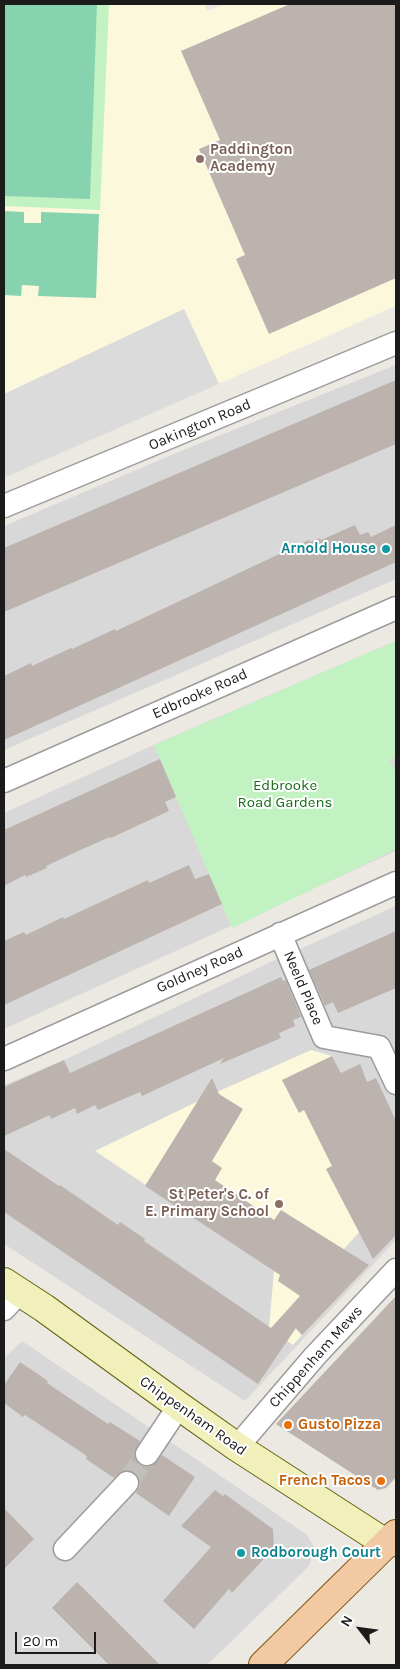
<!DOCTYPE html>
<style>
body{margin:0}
#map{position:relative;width:400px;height:1669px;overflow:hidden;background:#ece8e2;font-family:Karla,sans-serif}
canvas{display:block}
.frame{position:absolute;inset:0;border:5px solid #1b1b1b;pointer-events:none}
.north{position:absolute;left:335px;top:1604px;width:50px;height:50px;-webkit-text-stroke:4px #fff;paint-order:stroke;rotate:300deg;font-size:14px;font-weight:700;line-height:20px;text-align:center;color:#1b1b1b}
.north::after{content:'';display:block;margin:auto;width:18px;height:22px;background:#1b1b1b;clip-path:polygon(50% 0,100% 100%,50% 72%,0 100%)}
.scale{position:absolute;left:15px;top:1632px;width:81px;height:22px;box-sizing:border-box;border:2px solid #1b1b1b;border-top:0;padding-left:6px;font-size:15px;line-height:18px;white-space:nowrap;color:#1b1b1b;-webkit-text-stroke:4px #fff;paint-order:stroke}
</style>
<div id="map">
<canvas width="400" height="1669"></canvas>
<div class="frame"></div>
<div class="north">N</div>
<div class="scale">20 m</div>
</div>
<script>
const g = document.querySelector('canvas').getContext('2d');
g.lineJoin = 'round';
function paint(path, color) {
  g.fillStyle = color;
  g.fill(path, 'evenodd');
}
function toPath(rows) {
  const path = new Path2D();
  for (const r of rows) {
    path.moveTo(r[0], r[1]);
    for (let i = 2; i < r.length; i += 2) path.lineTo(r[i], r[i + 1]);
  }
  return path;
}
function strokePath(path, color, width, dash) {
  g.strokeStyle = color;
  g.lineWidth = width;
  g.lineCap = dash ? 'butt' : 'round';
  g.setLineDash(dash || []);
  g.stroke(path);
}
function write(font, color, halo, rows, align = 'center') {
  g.font = font + ' Karla,sans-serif';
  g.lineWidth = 4;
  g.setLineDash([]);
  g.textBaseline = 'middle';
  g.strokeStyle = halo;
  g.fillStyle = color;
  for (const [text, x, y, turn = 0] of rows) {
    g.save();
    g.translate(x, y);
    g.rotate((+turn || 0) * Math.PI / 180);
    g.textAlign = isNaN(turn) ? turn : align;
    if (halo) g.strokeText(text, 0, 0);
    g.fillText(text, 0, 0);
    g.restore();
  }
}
paint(toPath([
 [396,365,396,579,4,750,4,526,186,449],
 [396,641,396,851,4,1029,4,813,169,738],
 [396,906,396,1240,245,1401,4,1244,4,1085,64,1060,273,961],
 [22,1341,306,1534,315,1548,309,1566,207,1665,4,1665,4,1358]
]), '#d9d8d8');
paint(toPath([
 [4,4,204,4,207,11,227,4,396,4,396,306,4,478],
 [311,1050,332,1056,341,1073,371,1219,283,1317,302,1335,293,1345,269,1328,274,1271,95,1151,217,1092]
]), '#fbf8dc');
paint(toPath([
 [4,4,109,4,100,210,4,206],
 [396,641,396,757,390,760,396,774,396,849,232,928,154,745]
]), '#c2f2c2');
paint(toPath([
 [4,4,97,4,90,199,4,196],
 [4,211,24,212,24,223,41,223,41,212,99,214,96,298,38,296,39,286,22,285,21,296,4,295]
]), '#87d3b0');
paint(toPath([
 [184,309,219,384,4,478,4,394]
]), '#dbdbdb');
paint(toPath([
 [290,4,396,4,396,278,269,334,236,259,245,255,199,149,220,140,181,51],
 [396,380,396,444,4,612,4,548],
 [355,525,360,535,368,532,371,537,396,525,396,562,4,740,4,676,31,663,32,666,71,648,72,649,115,629,116,631,309,540,310,542,320,538,321,540],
 [160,759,176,797,165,802,169,811,111,838,110,837,78,851,46,866,47,868,26,877,25,875,4,886,4,830],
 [189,865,195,879,209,874,222,904,4,1005,4,941,24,932,26,935,63,917,64,919,148,880,149,883],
 [396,931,396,988,338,1013,333,1002,325,1006,309,970],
 [281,977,283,981,286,980,301,1017,293,1020,295,1026,279,1033,281,1038,220,1064,224,1058,142,1096,140,1092,98,1110,95,1105,77,1114,75,1108,51,1119,50,1115,4,1136,4,1087,64,1060,70,1073],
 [332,1056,341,1073,360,1064,367,1082,376,1078,396,1121,396,1235,373,1259,326,1169,332,1166,304,1110,299,1113,282,1080],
 [212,1078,219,1094,243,1109,212,1161,222,1168,215,1180,274,1220,281,1210,369,1265,302,1335,296,1328,258,1384,4,1212,4,1149,59,1186,60,1185,118,1225,120,1222,145,1239,144,1241,271,1328,300,1296,278,1281,280,1275,145,1186],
 [396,1296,396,1477,386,1488,378,1490,276,1424],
 [20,1362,48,1381,47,1383,108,1424,110,1422,140,1441,134,1454,136,1460,140,1465,147,1467,152,1466,162,1455,195,1477,169,1516,136,1493,140,1486,139,1479,136,1473,130,1470,124,1470,114,1478,86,1459,87,1456,25,1415,23,1417,4,1403,4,1385],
 [215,1490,223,1496,225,1494,273,1529,274,1548,232,1593,229,1589,194,1629,163,1601,211,1547,181,1526],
 [4,1508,34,1539,4,1569],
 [77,1582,160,1665,109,1665,52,1608]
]), '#bcb3af');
strokePath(toPath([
 [127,1483,147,1454]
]), '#c2bfba', 22, [22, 11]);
const street = toPath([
 [4,506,396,343],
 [4,781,396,608],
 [280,934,324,1037,379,1047,396,1083],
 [4,1059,396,883],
 [4,1309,19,1293],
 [237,1447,315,1356,396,1270],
 [147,1454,179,1406],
 [65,1549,127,1483]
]);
const secondary = toPath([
 [4,1282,44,1308,179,1406,237,1447,387,1544]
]);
const primary = toPath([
 [263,1665,396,1534]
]);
strokePath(street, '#9c9c9c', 25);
strokePath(secondary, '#626510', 30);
strokePath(primary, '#83540f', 30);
strokePath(street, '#fff', 22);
strokePath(secondary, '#f2f0ba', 28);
strokePath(primary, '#f1c9a2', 28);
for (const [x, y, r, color] of [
 [200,159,5,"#8d6e63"],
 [386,549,5,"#0f9aa8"],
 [279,1204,5,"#8d6e63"],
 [288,1425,5,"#e8710a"],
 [381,1481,5,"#e8710a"],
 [241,1553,5,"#0f9aa8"]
]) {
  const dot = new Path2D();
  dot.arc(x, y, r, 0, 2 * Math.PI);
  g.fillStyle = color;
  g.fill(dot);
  strokePath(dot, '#fff', 2);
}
write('bold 15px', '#785e54', '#fff', [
 ["Paddington",210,150],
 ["Academy",210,167],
 ["St Peter's C. of",269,1195,"right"],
 ["E. Primary School",269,1212,"right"]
], 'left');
write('15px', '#1b1b1b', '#fff', [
 ["Oakington Road",200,425,-23],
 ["Edbrooke Road",200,694,-24],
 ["Goldney Road",200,970,-24],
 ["Neeld Place",303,988,67],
 ["Chippenham Mews",316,1357,-48],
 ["Chippenham Road",193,1416,35]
]);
write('bold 15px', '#0d838f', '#fff', [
 ["Arnold House",376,549],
 ["Rodborough Court",251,1553,"left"]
], 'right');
write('15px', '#166c17', '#fff', [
 ["Edbrooke",285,786],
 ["Road Gardens",285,803]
]);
write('bold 15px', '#c56008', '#fff', [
 ["Gusto Pizza",298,1425],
 ["French Tacos",371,1481,"right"]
], 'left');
</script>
